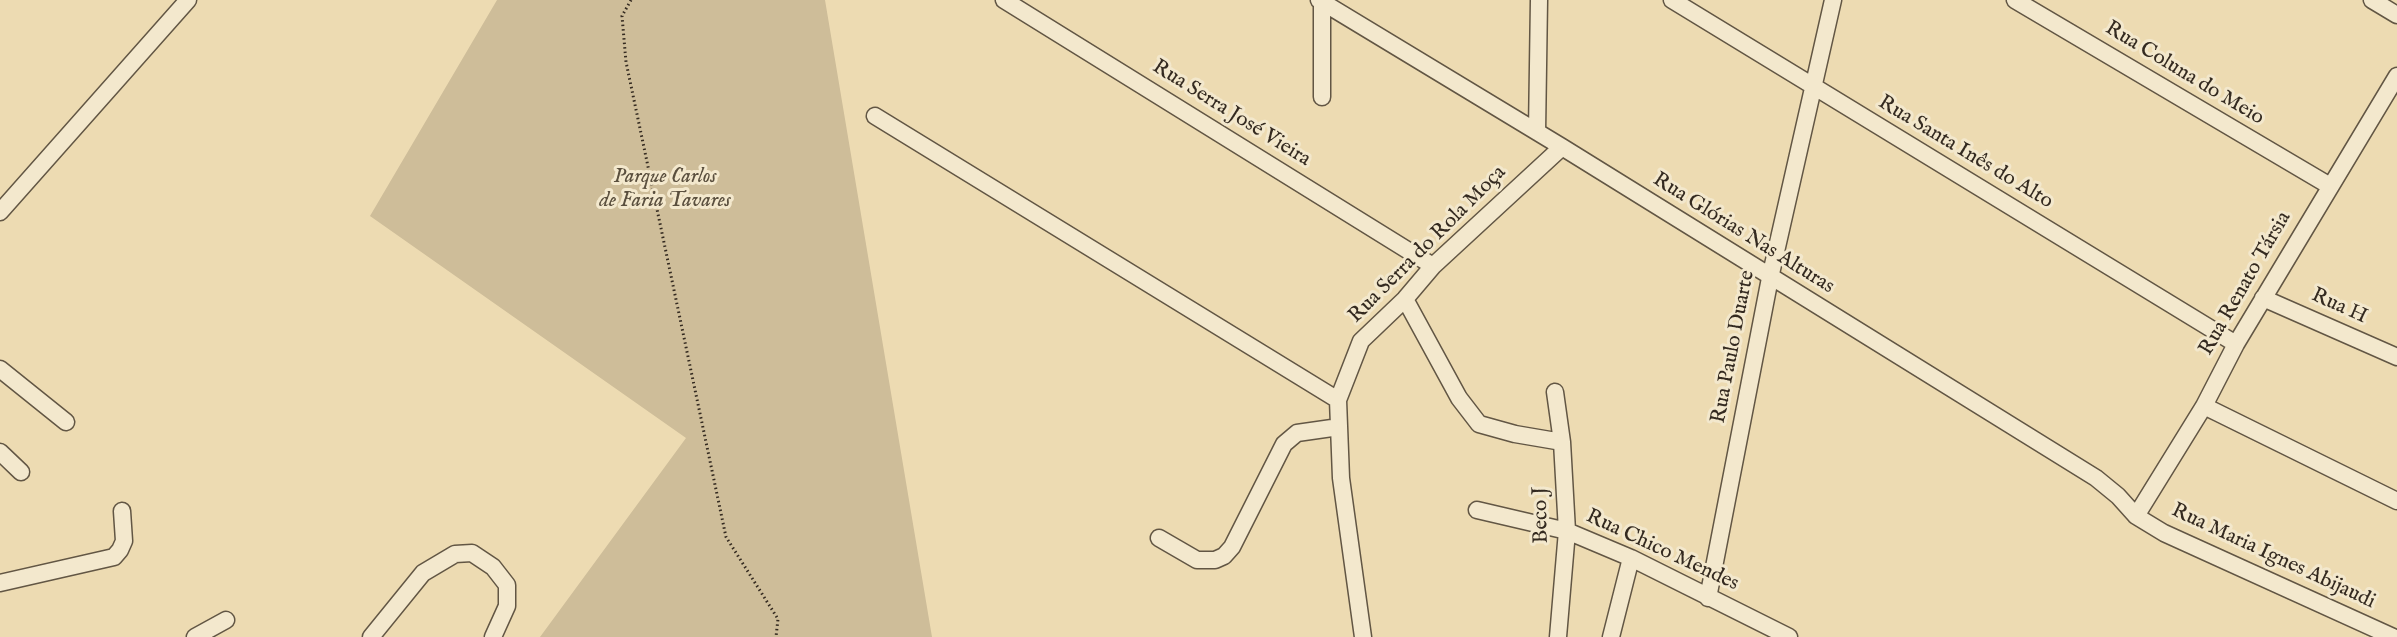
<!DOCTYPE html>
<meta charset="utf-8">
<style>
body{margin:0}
canvas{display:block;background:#eddbb2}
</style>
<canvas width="2397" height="637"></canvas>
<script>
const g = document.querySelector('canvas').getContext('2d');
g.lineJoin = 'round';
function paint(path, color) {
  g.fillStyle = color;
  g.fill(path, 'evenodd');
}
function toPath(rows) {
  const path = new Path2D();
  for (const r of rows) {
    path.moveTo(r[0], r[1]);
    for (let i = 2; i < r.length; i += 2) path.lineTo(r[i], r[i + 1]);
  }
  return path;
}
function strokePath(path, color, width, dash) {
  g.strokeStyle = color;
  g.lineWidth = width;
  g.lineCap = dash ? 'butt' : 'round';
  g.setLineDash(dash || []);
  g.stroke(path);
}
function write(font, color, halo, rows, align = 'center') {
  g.font = font + ' "IM FELL English",serif';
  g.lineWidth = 6;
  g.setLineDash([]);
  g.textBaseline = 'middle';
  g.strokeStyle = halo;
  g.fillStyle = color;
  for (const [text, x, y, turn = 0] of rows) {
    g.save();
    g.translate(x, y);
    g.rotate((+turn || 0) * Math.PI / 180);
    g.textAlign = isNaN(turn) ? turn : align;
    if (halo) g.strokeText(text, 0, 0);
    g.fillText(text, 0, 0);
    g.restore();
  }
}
paint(toPath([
 [497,0,825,0,932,637,540,637,686,438,370,216]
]), '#cebd99');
const minor = toPath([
 [1004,0,1433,266],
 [1319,0,1562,147,2096,478,2118,496,2136,516,2164,533,2393,637],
 [1672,0,2236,344],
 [2015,0,2330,186],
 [2372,0,2397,15],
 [1322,97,1322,0],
 [875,116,1338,400],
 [1537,132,1539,0],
 [0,212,188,0],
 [2263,298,2397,357],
 [1405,299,1459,398,1479,424,1515,434,1562,442],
 [0,369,66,422],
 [1555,392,1562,442,1567,531,1558,637],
 [2204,406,2397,501],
 [0,452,21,472],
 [1477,510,1567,531,1631,558,1789,637],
 [2136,516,2204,406,2236,344,2397,76],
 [1159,538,1197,560,1215,560,1224,556,1232,547,1284,444,1297,433,1339,427],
 [0,583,114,557,120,550,124,541,122,511],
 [1708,598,1770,278,1833,0],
 [195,637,226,620],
 [371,637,423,573,455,554,472,553,493,567,507,585,507,606,493,637],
 [1363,637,1341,478,1338,400,1361,341,1405,299,1433,266,1562,147],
 [1611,637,1631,558]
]);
strokePath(minor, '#625644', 19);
strokePath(toPath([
 [631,0,622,16,626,62,726,537,778,619,776,637]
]), '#342a20', 3, [1.5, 3]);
strokePath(minor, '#f3e8cd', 16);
write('21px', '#342a20', '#f3e8cd', [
 ["Rua Coluna do Meio",2184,74,31],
 ["Rua Serra José Vieira",1231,114,32],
 ["Rua Santa Inês do Alto",1965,153,31],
 ["Rua Glórias Nas Alturas",1743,234,32],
 ["Rua Serra do Rola Moça",1428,245,-45],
 ["Rua Renato Társia",2246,284,-60],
 ["Rua H",2339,307,24],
 ["Rua Paulo Duarte",1734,347,-79],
 ["Beco J",1542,515,-91],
 ["Rua Chico Mendes",1662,551,25],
 ["Rua Maria Ignes Abijaudi",2273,557,25]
]);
write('italic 21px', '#5a4f3e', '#f3e8cd', [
 ["Parque Carlos",665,178],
 ["de Faria Tavares",665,202]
]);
</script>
